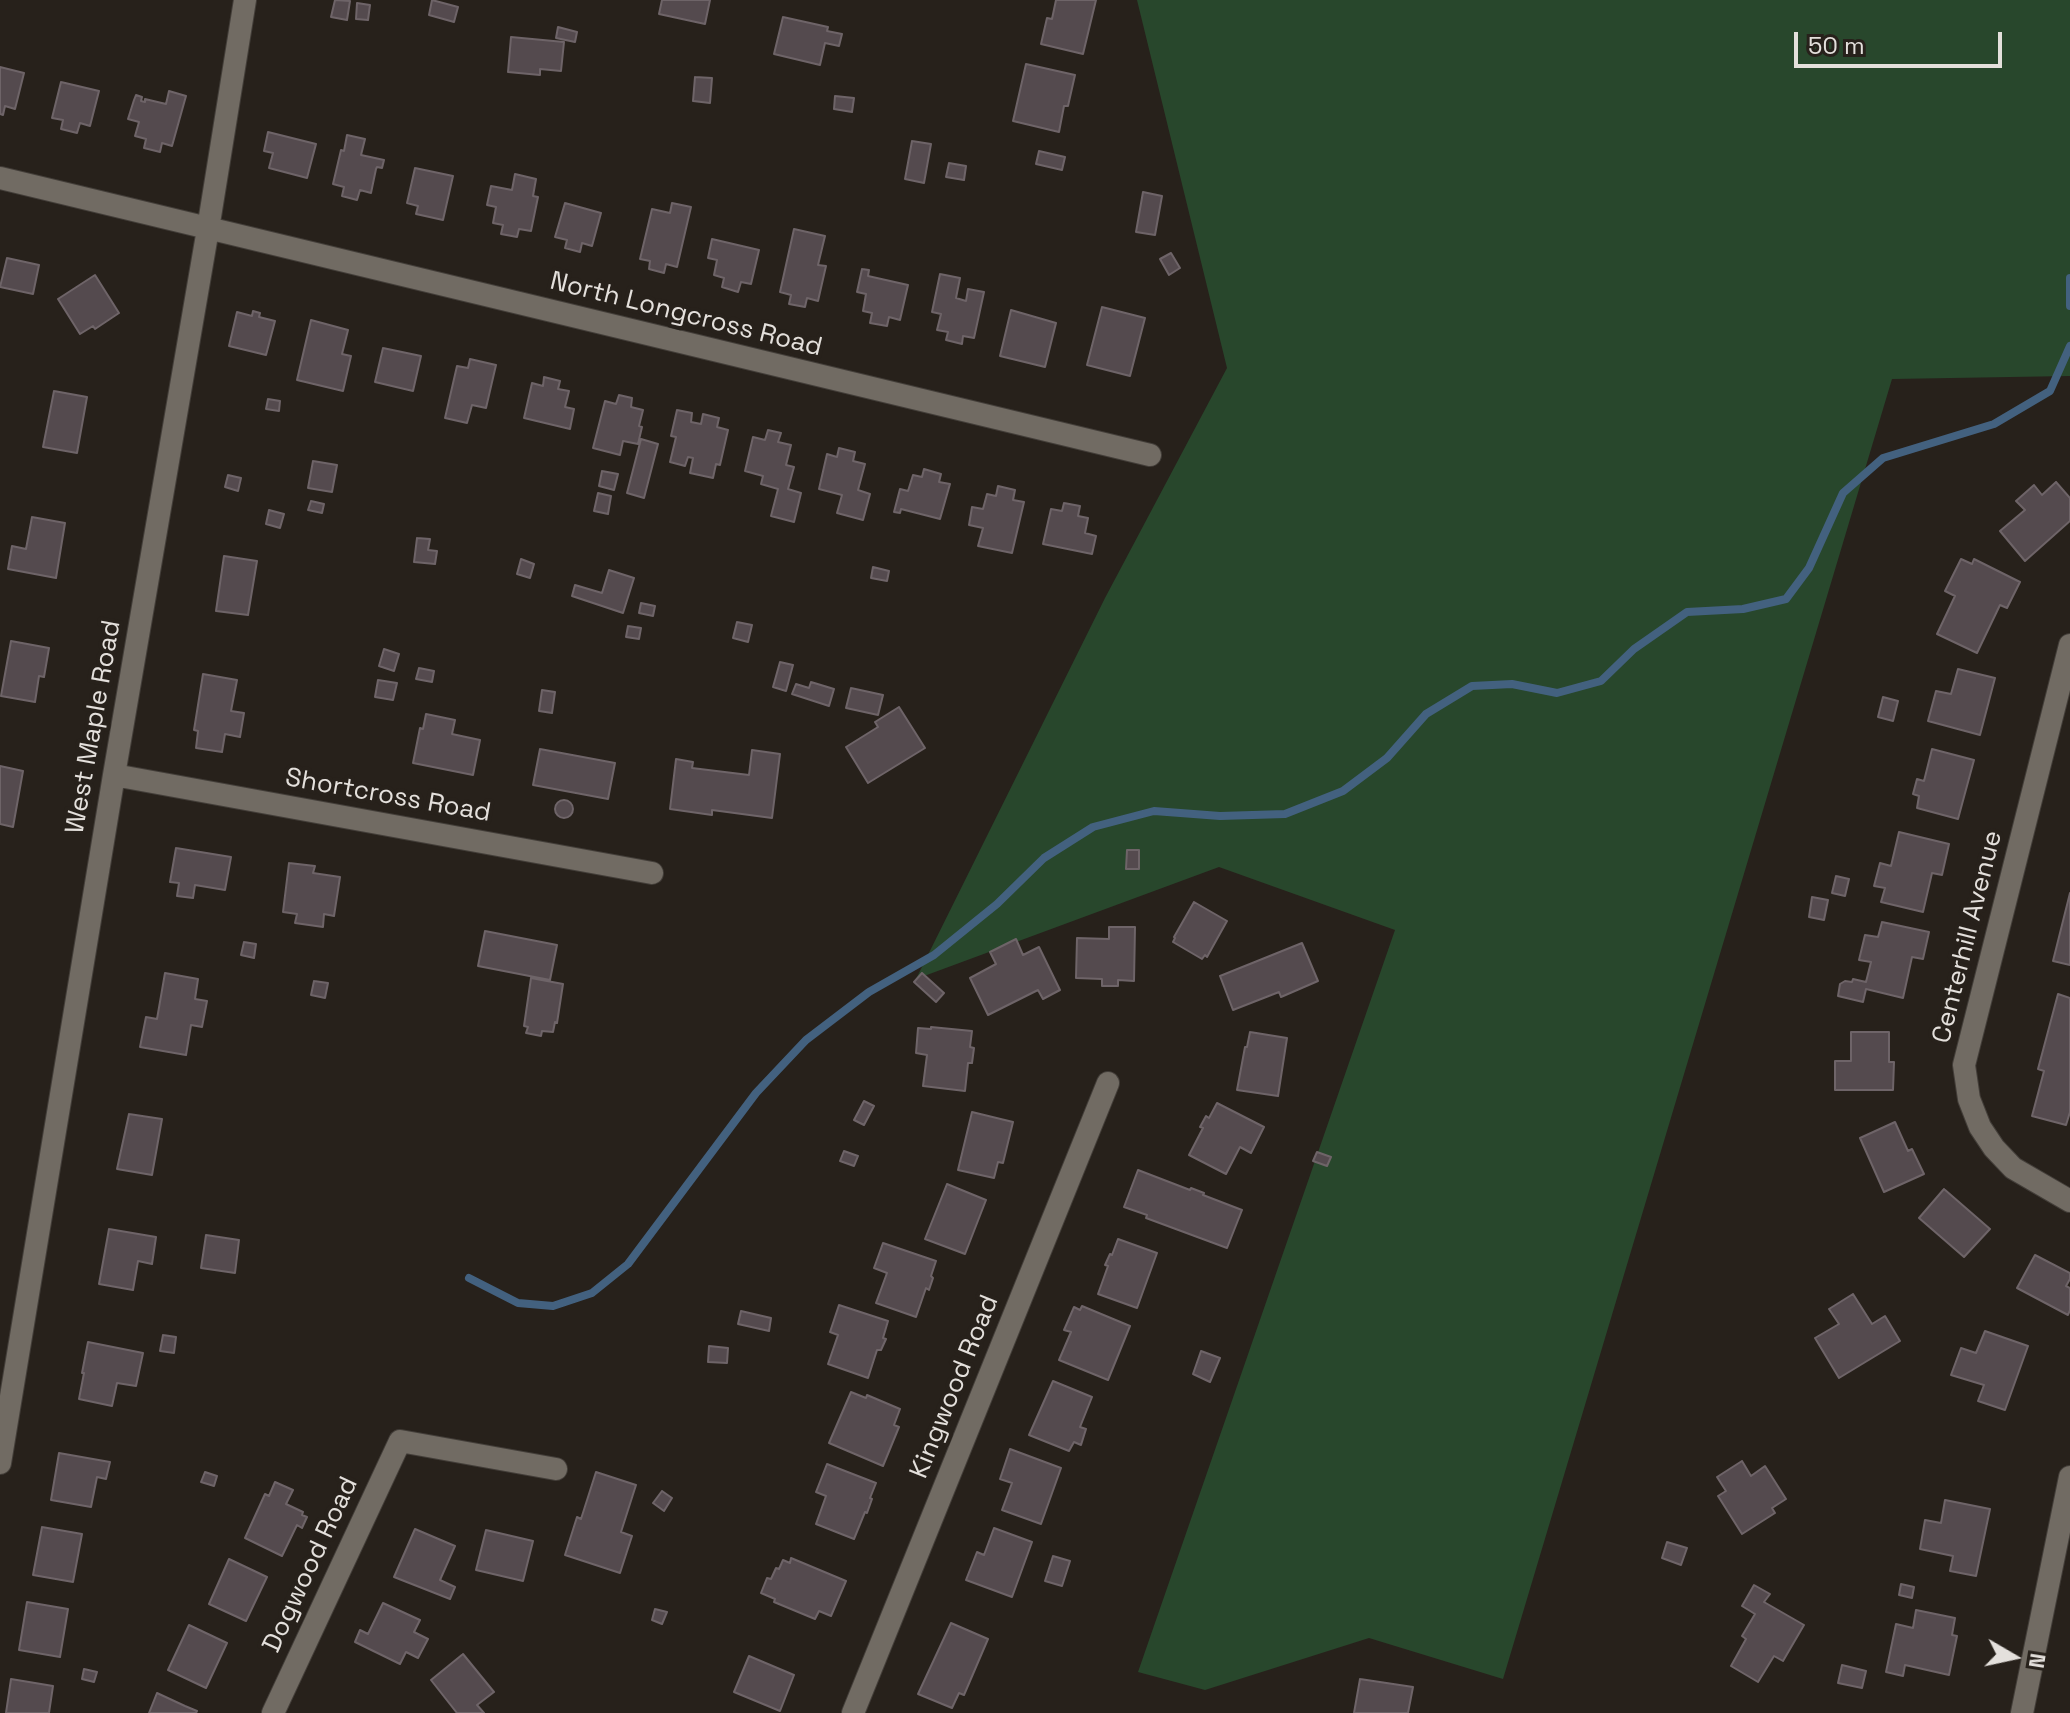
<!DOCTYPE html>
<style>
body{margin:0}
#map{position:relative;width:2070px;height:1713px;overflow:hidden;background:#27211b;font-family:"Space Grotesk",sans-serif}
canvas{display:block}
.north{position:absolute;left:1974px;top:1617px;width:80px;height:80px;-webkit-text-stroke:6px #27211b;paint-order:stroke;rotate:99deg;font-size:22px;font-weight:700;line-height:32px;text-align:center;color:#e4e0dc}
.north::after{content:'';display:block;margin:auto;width:28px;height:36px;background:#e4e0dc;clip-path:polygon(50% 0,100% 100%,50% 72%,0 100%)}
.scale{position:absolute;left:1794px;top:32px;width:208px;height:36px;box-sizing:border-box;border:4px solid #e4e0dc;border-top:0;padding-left:10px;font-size:24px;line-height:28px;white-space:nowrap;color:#e4e0dc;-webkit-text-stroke:6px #27211b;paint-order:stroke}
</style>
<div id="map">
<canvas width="2070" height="1713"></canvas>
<div class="north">N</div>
<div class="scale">50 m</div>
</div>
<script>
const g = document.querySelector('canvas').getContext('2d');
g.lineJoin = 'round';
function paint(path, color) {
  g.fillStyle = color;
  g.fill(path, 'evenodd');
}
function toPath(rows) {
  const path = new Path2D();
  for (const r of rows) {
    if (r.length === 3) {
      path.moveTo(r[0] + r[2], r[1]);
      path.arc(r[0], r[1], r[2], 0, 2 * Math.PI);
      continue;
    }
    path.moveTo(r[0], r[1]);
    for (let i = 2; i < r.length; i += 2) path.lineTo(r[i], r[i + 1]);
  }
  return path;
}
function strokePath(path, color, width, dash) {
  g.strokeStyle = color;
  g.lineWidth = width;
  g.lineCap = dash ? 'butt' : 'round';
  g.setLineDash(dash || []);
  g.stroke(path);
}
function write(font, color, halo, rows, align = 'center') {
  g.font = font + ' "Space Grotesk",sans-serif';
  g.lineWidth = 8;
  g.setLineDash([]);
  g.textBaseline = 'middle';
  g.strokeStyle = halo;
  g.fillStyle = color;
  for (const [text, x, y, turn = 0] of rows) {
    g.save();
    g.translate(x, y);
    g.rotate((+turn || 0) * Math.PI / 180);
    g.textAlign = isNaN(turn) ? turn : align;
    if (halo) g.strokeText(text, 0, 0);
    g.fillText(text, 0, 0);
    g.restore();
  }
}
paint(toPath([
 [1137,0,2070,0,2070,376,1892,379,1503,1679,1369,1638,1205,1690,1138,1672,1395,930,1219,867,916,979,1105,598,1227,368]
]), '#28472c');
strokePath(toPath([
 [2070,278,2070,306],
 [469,1278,518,1303,553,1306,592,1293,628,1264,756,1093,806,1040,869,992,934,955,997,904,1044,858,1093,827,1154,811,1220,816,1285,814,1343,791,1387,758,1426,714,1472,686,1512,684,1557,693,1601,681,1634,649,1687,612,1743,609,1786,599,1809,568,1843,493,1883,458,1994,424,2050,391,2070,346]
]), '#43617f', 8);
const building = toPath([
 [335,0,350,1,347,20,331,17,335,0],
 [432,0,458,7,454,22,429,15,432,0],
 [662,0,710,0,705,24,659,14,662,0],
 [1056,0,1096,0,1083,54,1041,44,1047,18,1052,19,1056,0],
 [357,3,370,5,368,20,356,19,357,3],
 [783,17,828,27,827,31,842,34,839,46,825,43,820,65,774,54,783,17],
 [558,27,577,32,575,42,556,38,558,27],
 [511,37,564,42,561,71,540,69,540,75,508,72,511,37],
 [1026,64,1075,75,1068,106,1064,106,1059,132,1013,121,1026,64],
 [0,67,24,73,15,109,5,106,3,115,0,114,0,67],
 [695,77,712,78,710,103,693,101,695,77],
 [61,82,99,91,90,126,80,123,77,133,61,129,63,120,52,118,61,82],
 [169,91,186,96,172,146,162,143,160,152,144,148,146,139,135,136,139,122,128,119,134,100,136,95,142,97,141,101,145,102,145,99,166,104,169,91],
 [835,96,854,98,852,112,834,109,835,96],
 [268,132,316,144,307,178,269,168,273,153,264,151,268,132],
 [347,135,365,139,361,155,384,160,382,168,377,167,376,169,371,193,360,190,357,200,342,196,344,187,333,184,341,150,344,151,347,135],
 [912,141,931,144,924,183,905,179,912,141],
 [1039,151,1065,157,1062,170,1036,164,1039,151],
 [949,163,966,166,964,180,946,177,949,163],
 [415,168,453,176,443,220,416,214,418,206,407,203,415,168],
 [515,174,536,179,533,196,538,197,531,231,519,229,517,237,501,234,503,225,493,223,496,207,487,205,491,186,512,190,515,174],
 [1143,192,1162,196,1155,235,1136,232,1143,192],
 [565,203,601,213,592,246,582,243,580,252,565,248,567,240,555,237,565,203],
 [672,203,691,207,677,267,666,264,664,273,649,269,650,261,640,259,652,209,670,213,672,203],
 [794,229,825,236,818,265,826,266,818,301,807,298,805,307,789,304,791,295,780,292,794,229],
 [712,239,759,250,751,284,741,282,738,292,722,287,724,278,714,275,717,260,708,258,712,239],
 [1171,253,1180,268,1169,275,1160,259,1171,253],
 [7,258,39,265,33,294,0,287,7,258],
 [862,269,869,270,868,276,908,285,900,320,889,317,887,326,870,323,872,313,863,311,866,294,857,292,862,269],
 [940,274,960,278,956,298,966,301,968,289,984,292,974,338,963,336,962,344,946,340,948,332,937,330,941,314,932,312,940,274],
 [95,275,119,313,95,329,93,326,80,334,58,299,95,275],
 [1102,307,1145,318,1130,376,1087,365,1102,307],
 [1011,310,1056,323,1045,367,1000,356,1011,310],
 [253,311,260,313,259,317,275,321,266,355,229,346,237,312,252,316,253,311],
 [311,320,348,330,342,354,351,356,343,391,297,380,311,320],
 [383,348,421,356,413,391,375,382,383,348],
 [470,359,496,365,486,408,472,405,467,423,445,418,457,366,468,368,470,359],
 [544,377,560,381,558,389,569,391,565,407,574,409,570,429,524,418,532,383,543,386,544,377],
 [54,391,87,397,77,453,43,447,54,391],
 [619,395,632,398,631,407,643,410,639,426,642,427,638,444,623,441,620,455,593,448,605,401,616,404,619,395],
 [268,399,280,401,279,411,266,409,268,399],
 [677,410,692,413,691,422,701,424,703,414,719,418,717,427,728,430,720,465,716,464,713,478,690,473,693,458,688,457,685,466,670,462,676,437,671,436,677,410],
 [768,430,781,433,778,442,791,445,786,465,794,467,788,489,801,493,794,522,771,516,778,489,761,484,763,476,745,471,753,437,765,440,768,430],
 [641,439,658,444,644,498,627,493,641,439],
 [839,448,855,452,853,461,865,464,858,490,870,494,863,520,837,513,842,495,819,489,827,454,837,457,839,448],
 [313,461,337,465,332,492,308,488,313,461],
 [924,469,941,474,939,482,950,484,940,519,901,509,900,513,894,512,900,489,908,491,913,475,922,477,924,469],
 [602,471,618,474,614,490,599,486,602,471],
 [228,475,241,478,238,491,225,487,228,475],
 [2056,482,2070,498,2070,521,2025,561,2000,531,2025,510,2016,501,2034,485,2042,495,2056,482],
 [998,486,1015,490,1013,500,1024,502,1012,553,978,546,983,528,969,525,972,507,983,509,987,494,996,496,998,486],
 [598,493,611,496,608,514,594,511,598,493],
 [311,501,324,504,322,513,308,510,311,501],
 [1064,503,1080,506,1078,516,1088,518,1085,533,1096,536,1092,554,1043,544,1051,509,1062,511,1064,503],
 [269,510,284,514,280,528,266,524,269,510],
 [32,517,65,523,56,578,8,569,12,546,26,549,32,517],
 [417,538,430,539,428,550,437,551,435,564,414,562,417,538],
 [224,556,257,561,248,615,216,611,224,556],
 [521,559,534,564,530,578,517,574,521,559],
 [1961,559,1972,564,1974,559,2020,582,2007,608,2000,605,1977,653,1937,634,1955,596,1945,591,1961,559],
 [873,567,889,571,887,581,871,578,873,567],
 [609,570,634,578,623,613,572,596,575,585,602,593,609,570],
 [641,603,655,606,653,616,639,613,641,603],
 [737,622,752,625,748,642,733,638,737,622],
 [628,626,641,628,639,639,626,637,628,626],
 [11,641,49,648,44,677,39,676,35,702,1,696,11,641],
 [384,649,399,654,394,671,379,666,384,649],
 [780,662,793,665,786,691,773,687,780,662],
 [419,668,434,671,432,682,416,679,419,668],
 [1958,669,1995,678,1980,735,1928,721,1936,691,1951,694,1958,669],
 [203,674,237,680,231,711,244,713,240,737,225,734,222,752,196,748,198,731,194,730,203,674],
 [378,680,397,683,393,700,375,697,378,680],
 [811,682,834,689,829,706,792,694,796,684,809,688,811,682],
 [851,688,883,695,878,715,846,708,851,688],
 [542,690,555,692,552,713,539,711,542,690],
 [1883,697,1898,701,1893,721,1878,717,1883,697],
 [899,707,925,748,868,783,846,747,878,727,875,722,899,707],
 [426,714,455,720,452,734,480,740,473,775,413,763,420,728,423,729,426,714],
 [540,749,615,763,608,799,533,785,540,749],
 [1932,749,1974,760,1958,819,1917,808,1919,796,1913,794,1917,779,1924,781,1932,749],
 [752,750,780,754,772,818,712,810,712,815,670,809,676,759,693,762,692,768,749,775,752,750],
 [0,766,23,771,13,827,0,824,0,766],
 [564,809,9],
 [1899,832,1949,844,1942,875,1932,873,1923,912,1881,902,1885,888,1874,886,1880,863,1891,866,1899,832],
 [176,848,231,857,225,890,195,885,193,898,177,896,179,883,170,882,176,848],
 [1127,850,1139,850,1139,869,1126,869,1127,850],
 [289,863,315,866,313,873,340,877,334,916,324,914,323,927,295,923,297,914,283,912,289,863],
 [1836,876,1849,879,1845,896,1832,893,1836,876],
 [2070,893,2070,965,2053,961,2070,893],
 [1812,897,1828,900,1824,920,1809,917,1812,897],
 [1194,902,1227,921,1207,957,1205,955,1202,959,1173,942,1175,938,1174,937,1194,902],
 [1882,922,1929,932,1923,959,1912,957,1903,998,1866,989,1863,1002,1838,996,1840,984,1845,981,1852,982,1853,979,1866,982,1871,962,1859,960,1865,935,1878,937,1882,922],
 [1109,927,1135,927,1134,981,1118,980,1118,986,1102,986,1102,979,1076,978,1077,938,1109,939,1109,927],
 [485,931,557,945,550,980,478,966,485,931],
 [1016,939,1023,955,1039,947,1060,990,1043,999,1038,990,988,1015,970,978,996,964,990,952,1016,939],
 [244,942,256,944,254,958,241,955,244,942],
 [1302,943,1318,981,1281,997,1279,992,1233,1010,1220,976,1302,943],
 [165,973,198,979,195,999,207,1001,202,1027,191,1025,186,1055,140,1047,146,1017,157,1019,165,973],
 [922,973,944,993,936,1002,914,982,922,973],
 [531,978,563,984,557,1023,555,1022,553,1032,542,1031,541,1036,526,1033,528,1027,524,1026,531,978],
 [314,981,328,983,325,998,311,995,314,981],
 [2058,994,2070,998,2070,1112,2066,1125,2032,1116,2044,1071,2038,1069,2058,994],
 [931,1027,972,1031,970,1047,974,1048,972,1063,968,1063,965,1091,923,1086,927,1055,916,1053,918,1028,931,1029,931,1027],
 [1250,1032,1287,1038,1278,1096,1237,1090,1245,1047,1247,1047,1250,1032],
 [1851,1032,1889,1032,1889,1062,1894,1062,1893,1090,1835,1090,1835,1061,1851,1061,1851,1032],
 [864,1101,874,1106,864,1125,854,1120,864,1101],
 [1217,1103,1264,1127,1251,1153,1240,1147,1226,1174,1189,1155,1203,1128,1200,1127,1206,1116,1209,1118,1217,1103],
 [972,1112,1013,1122,1003,1163,998,1162,994,1178,958,1170,972,1112],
 [129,1114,162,1119,152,1175,117,1169,129,1114],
 [1895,1122,1908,1151,1912,1149,1924,1174,1884,1192,1860,1138,1895,1122],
 [844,1151,858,1156,854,1166,840,1161,844,1151],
 [1317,1152,1331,1157,1327,1166,1313,1161,1317,1152],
 [1138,1170,1190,1190,1191,1188,1204,1193,1203,1195,1242,1210,1227,1248,1146,1218,1147,1215,1124,1207,1138,1170],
 [947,1184,986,1200,965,1254,925,1239,947,1184],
 [1944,1189,1990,1229,1964,1257,1919,1218,1944,1189],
 [109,1229,156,1237,152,1264,138,1261,133,1290,99,1284,109,1229],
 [206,1235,239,1240,235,1273,201,1268,206,1235],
 [1118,1239,1157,1253,1137,1308,1098,1294,1108,1266,1105,1265,1110,1254,1112,1255,1118,1239],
 [883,1243,936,1261,931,1276,933,1278,929,1290,926,1288,916,1317,876,1303,887,1273,874,1268,883,1243],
 [2035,1255,2070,1273,2070,1279,2066,1286,2070,1288,2070,1310,2068,1315,2017,1288,2035,1255],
 [1853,1294,1872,1324,1885,1316,1900,1341,1839,1378,1815,1338,1839,1324,1829,1309,1853,1294],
 [839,1305,888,1321,883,1338,886,1339,881,1350,877,1350,868,1378,828,1364,838,1335,830,1332,839,1305],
 [1082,1306,1130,1326,1108,1380,1059,1360,1071,1332,1064,1330,1074,1307,1080,1310,1082,1306],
 [741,1311,771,1318,769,1331,738,1324,741,1311],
 [1985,1331,2028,1346,2005,1410,1978,1401,1984,1385,1951,1375,1961,1348,1976,1353,1985,1331],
 [163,1335,176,1337,174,1353,160,1351,163,1335],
 [88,1342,143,1353,136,1386,117,1383,112,1406,79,1399,84,1373,82,1373,88,1342],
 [709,1346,728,1348,727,1363,708,1362,709,1346],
 [1201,1351,1220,1358,1210,1382,1193,1374,1201,1351],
 [1053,1381,1092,1397,1080,1427,1086,1429,1081,1445,1074,1442,1069,1451,1029,1435,1053,1381],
 [851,1392,866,1398,867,1395,900,1409,894,1425,899,1427,883,1466,829,1443,851,1392],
 [1010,1449,1061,1468,1041,1524,1002,1510,1012,1483,1000,1479,1010,1449],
 [59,1453,110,1462,106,1479,97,1477,91,1507,51,1500,59,1453],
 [1742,1461,1751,1476,1765,1466,1786,1499,1772,1508,1775,1513,1742,1534,1718,1496,1726,1491,1717,1477,1742,1461],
 [827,1464,876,1483,870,1498,872,1499,867,1513,865,1512,854,1539,816,1524,826,1496,816,1492,827,1464],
 [205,1472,217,1476,214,1486,201,1482,205,1472],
 [596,1472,636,1485,621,1532,632,1536,620,1573,565,1555,577,1517,581,1519,596,1472],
 [275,1482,293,1490,286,1504,303,1512,302,1515,307,1517,302,1528,297,1525,282,1556,245,1538,265,1494,269,1496,275,1482],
 [662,1491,672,1498,664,1511,653,1503,662,1491],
 [1945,1500,1990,1509,1976,1576,1950,1571,1953,1556,1920,1549,1925,1520,1941,1523,1945,1500],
 [42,1527,82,1534,73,1582,33,1575,42,1527],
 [994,1528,1032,1542,1012,1597,966,1580,977,1552,984,1555,994,1528],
 [415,1529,455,1546,440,1580,455,1587,450,1599,394,1577,415,1529],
 [486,1530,533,1541,523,1581,476,1570,486,1530],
 [1667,1542,1687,1548,1681,1565,1662,1558,1667,1542],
 [1053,1556,1070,1561,1062,1586,1045,1581,1053,1556],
 [791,1558,846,1581,831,1616,819,1611,815,1619,774,1602,775,1599,761,1593,767,1578,771,1579,776,1568,779,1569,783,1560,790,1563,791,1558],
 [229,1559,267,1577,246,1621,209,1604,229,1559],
 [1901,1584,1914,1587,1912,1598,1899,1595,1901,1584],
 [1754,1585,1770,1594,1764,1602,1804,1625,1783,1661,1774,1656,1758,1682,1731,1666,1746,1639,1742,1636,1755,1614,1742,1606,1754,1585],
 [27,1602,68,1609,60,1657,19,1650,27,1602],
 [383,1603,420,1620,414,1632,428,1639,418,1658,406,1652,400,1664,355,1642,360,1630,368,1634,383,1603],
 [655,1609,667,1612,662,1624,652,1620,655,1609],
 [1916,1610,1955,1618,1952,1635,1957,1636,1949,1675,1905,1665,1903,1676,1886,1672,1896,1624,1913,1628,1916,1610],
 [951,1623,988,1639,964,1695,959,1693,952,1708,918,1694,951,1623],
 [189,1625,227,1643,206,1688,168,1670,189,1625],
 [463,1654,494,1692,477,1705,484,1713,457,1713,431,1680,463,1654],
 [749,1656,794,1675,780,1711,734,1692,749,1656],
 [1842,1665,1866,1671,1862,1688,1838,1683,1842,1665],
 [84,1669,97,1672,94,1682,82,1679,84,1669],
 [11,1679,53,1686,49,1713,6,1713,11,1679],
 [1360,1679,1413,1687,1408,1713,1354,1713,1360,1679],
 [157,1693,185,1706,197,1711,196,1713,149,1713,157,1693]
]);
paint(building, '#544a4e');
strokePath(building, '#6e6468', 2);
const minor = toPath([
 [0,178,1150,455],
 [2070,645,1964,1065,1969,1099,1980,1127,1994,1148,2013,1168,2070,1201],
 [114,775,652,873],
 [0,1463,114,775,208,229,245,0],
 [273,1713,400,1441,556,1469],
 [853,1713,1108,1083],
 [2022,1713,2070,1477]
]);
strokePath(minor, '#433e39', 24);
strokePath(minor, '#716b63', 22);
write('26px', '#e4e0dc', '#27211b', [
 ["North Longcross Road",686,315,14],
 ["West Maple Road",94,727,-80],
 ["Shortcross Road",388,796,10],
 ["Centerhill Avenue",1968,937,-76],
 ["Kingwood Road",955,1387,-68],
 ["Dogwood Road",311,1565,-65]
]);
</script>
